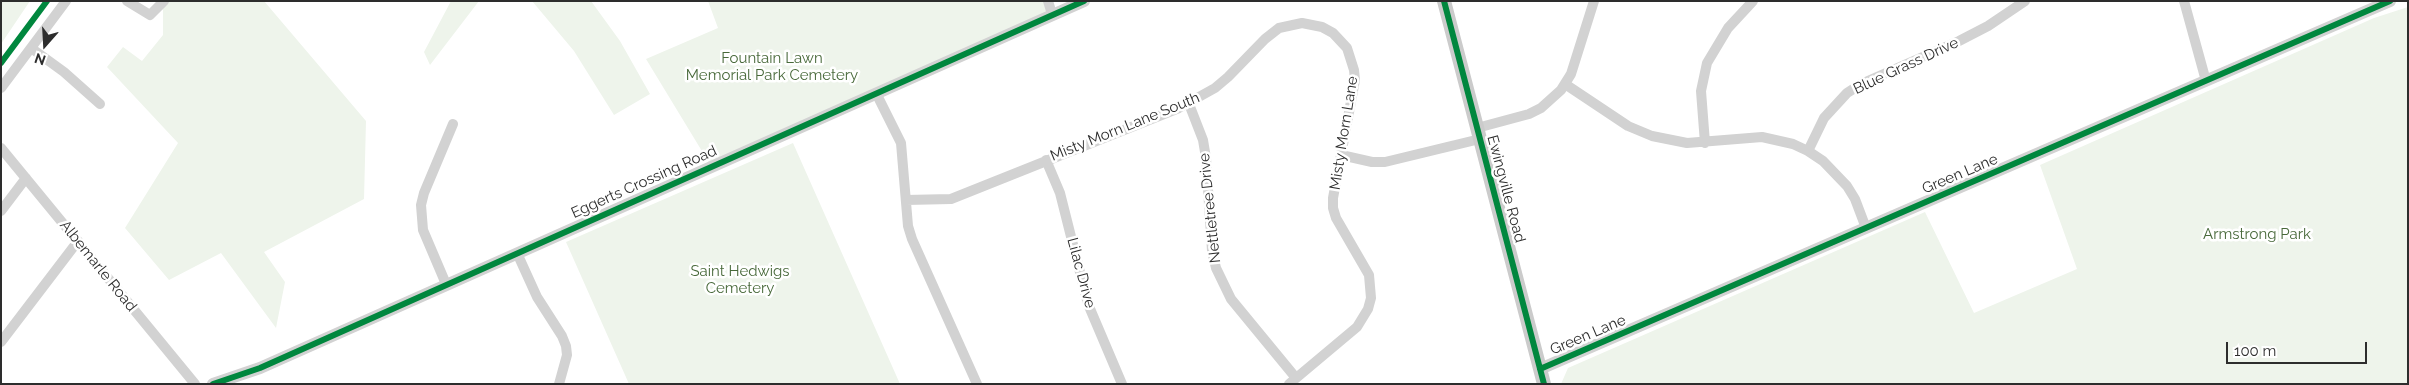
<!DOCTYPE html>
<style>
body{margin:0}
#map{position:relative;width:2409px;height:385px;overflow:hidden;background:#fff;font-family:Raleway,sans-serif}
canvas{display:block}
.frame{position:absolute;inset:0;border:2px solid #2d2d2d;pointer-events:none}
.north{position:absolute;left:20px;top:20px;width:50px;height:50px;-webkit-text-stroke:4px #fff;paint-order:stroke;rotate:199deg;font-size:14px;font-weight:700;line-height:20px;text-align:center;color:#2d2d2d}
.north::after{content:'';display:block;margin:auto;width:18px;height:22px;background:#2d2d2d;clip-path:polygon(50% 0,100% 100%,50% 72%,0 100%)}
.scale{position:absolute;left:2226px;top:342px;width:141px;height:22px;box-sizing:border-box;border:2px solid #2d2d2d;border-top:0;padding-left:6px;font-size:15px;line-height:18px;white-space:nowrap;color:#2d2d2d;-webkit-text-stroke:4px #fff;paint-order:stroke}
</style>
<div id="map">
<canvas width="2409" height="385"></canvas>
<div class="frame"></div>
<div class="north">N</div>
<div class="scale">100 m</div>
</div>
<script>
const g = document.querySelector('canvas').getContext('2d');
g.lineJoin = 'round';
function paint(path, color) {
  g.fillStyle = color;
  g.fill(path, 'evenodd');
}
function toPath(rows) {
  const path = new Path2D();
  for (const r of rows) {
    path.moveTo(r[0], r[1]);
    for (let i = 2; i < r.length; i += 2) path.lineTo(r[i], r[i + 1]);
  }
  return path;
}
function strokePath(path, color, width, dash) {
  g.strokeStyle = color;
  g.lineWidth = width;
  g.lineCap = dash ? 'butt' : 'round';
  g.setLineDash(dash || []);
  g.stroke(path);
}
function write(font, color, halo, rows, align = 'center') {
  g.font = font + ' Raleway,sans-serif';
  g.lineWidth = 5;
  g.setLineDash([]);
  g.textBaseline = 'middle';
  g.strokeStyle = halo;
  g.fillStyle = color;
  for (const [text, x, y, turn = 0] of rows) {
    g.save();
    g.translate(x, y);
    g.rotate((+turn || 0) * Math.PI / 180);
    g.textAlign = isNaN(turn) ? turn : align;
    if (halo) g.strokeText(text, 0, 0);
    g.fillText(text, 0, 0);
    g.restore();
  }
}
paint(toPath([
 [1,1,30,1,1,44],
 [163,1,264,1,366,121,364,199,264,252,285,282,276,328,221,253,169,280,125,228,178,143,107,67,123,47,142,61,163,35],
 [451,1,479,1,430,65,424,52],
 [532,1,591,1,620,41,650,94,614,115,574,51],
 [708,1,1048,1,1052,14,711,166,646,59,718,28],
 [2408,7,2408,384,1561,384,1568,368,1925,212,1974,313,2077,269,2040,165,2374,18],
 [793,143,900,384,629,384,566,242]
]), '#eef4eb');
strokePath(toPath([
 [127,1,150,15,164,1],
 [1048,1,1052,14],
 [2184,1,2206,81],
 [31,48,64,72,100,104],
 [1565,84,1628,126,1652,136,1687,143,1762,137,1793,144,1808,151,1823,161,1847,186,1855,199,1866,228],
 [1,88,66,1],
 [876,93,901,143,908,226,912,239,977,384],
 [1189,104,1203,140,1206,158,1212,251,1216,268,1231,299,1296,378],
 [1477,128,1529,114,1541,108,1561,90,1571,74,1594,1],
 [1705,143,1701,91,1707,63,1728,28,1753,1],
 [1,148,195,384],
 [1808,151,1824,118,1847,93,1861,84,1959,41,1988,26,2025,1],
 [1341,155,1372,162,1385,162,1480,139],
 [1046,160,1060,193,1088,304,1122,384],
 [906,200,951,199,1179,108,1215,88,1228,77,1265,39,1279,28,1302,23,1322,27,1333,33,1347,48,1354,70,1355,80,1333,198,1333,208,1336,218,1369,275,1371,298,1368,309,1357,327,1289,384],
 [1,211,26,178],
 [517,253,537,297,562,336,566,346,567,355,559,384],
 [446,284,423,230,421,205,424,193,453,124],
 [1,342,78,241]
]), '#d2d2d2', 10);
strokePath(toPath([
 [1540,369,2390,1],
 [213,384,260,368,1084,1]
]), '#d2d2d2', 12);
strokePath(toPath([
 [1444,1,1544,384]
]), '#cbcbcb', 14);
strokePath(toPath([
 [1444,1,1544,384],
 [1,63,47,1],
 [1540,369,2390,1],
 [213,384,260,368,1084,1]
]), '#00873e', 6);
write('15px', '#48693a', '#fff', [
 ["Fountain Lawn",772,58],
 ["Memorial Park Cemetery",772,75],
 ["Armstrong Park",2257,234],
 ["Saint Hedwigs",740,271],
 ["Cemetery",740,288]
]);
write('15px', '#2d2d2d', '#fff', [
 ["Blue Grass Drive",1906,66,-25],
 ["Misty Morn Lane South",1125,127,-22],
 ["Misty Morn Lane",1344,133,-81],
 ["Green Lane",1960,174,-23],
 ["Eggerts Crossing Road",644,182,-24],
 ["Ewingville Road",1506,189,75],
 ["Nettletree Drive",1210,208,-96],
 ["Albemarle Road",98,266,51],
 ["Lilac Drive",1081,273,75],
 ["Green Lane",1588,335,-23]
]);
</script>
